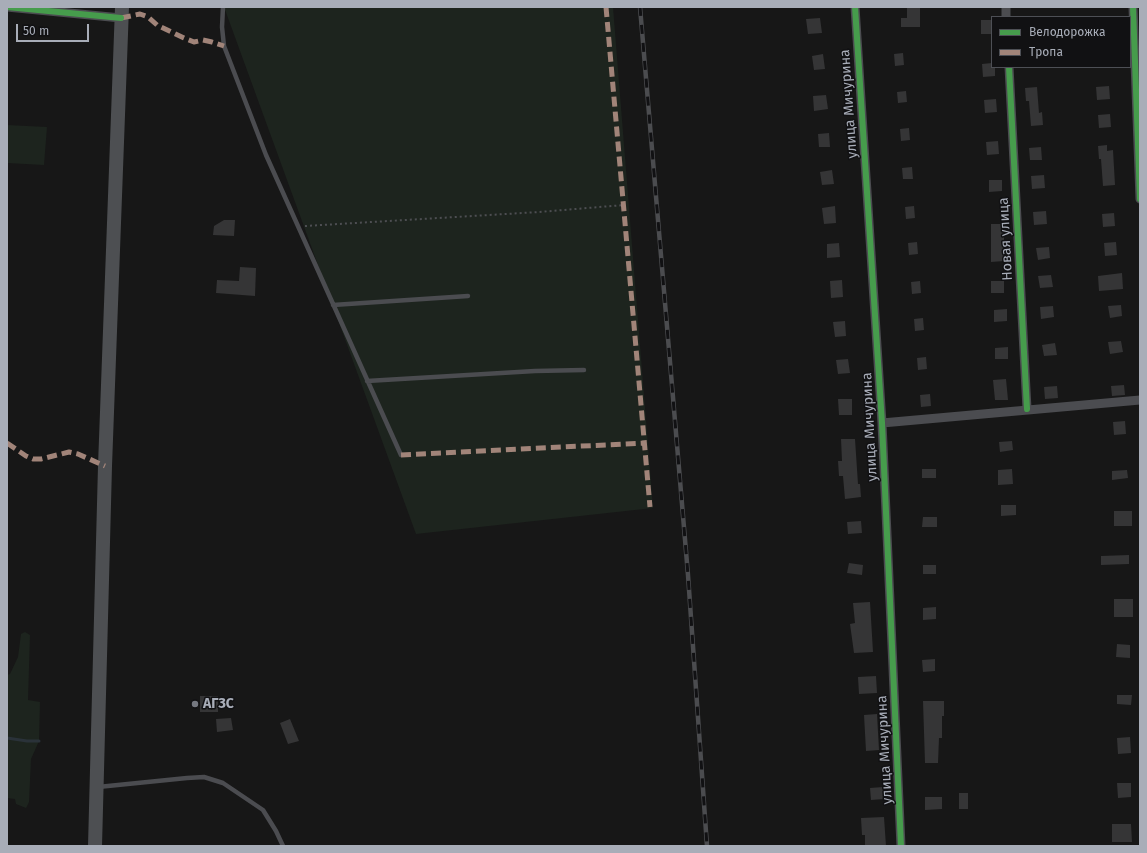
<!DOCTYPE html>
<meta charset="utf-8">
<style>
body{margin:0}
#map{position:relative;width:1147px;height:853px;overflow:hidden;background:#171717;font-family:"Fira Sans",sans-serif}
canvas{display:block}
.frame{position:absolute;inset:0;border:8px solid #a8adb8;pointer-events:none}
.legend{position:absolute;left:991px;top:16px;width:140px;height:52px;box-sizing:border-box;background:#111113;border:1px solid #4d4f55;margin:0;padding:5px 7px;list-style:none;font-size:12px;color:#a8adb8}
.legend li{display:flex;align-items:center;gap:8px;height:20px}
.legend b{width:20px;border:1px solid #4d4f55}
.scale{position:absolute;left:16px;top:24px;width:73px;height:18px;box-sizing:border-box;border:2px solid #a8adb8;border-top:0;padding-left:5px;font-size:12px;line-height:14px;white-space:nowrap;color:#a8adb8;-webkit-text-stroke:3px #111113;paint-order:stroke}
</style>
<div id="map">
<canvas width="1147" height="853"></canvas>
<div class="frame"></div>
<ul class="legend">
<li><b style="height:5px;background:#469c4c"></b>Велодорожка</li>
<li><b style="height:5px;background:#a18479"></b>Тропа</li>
</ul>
<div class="scale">50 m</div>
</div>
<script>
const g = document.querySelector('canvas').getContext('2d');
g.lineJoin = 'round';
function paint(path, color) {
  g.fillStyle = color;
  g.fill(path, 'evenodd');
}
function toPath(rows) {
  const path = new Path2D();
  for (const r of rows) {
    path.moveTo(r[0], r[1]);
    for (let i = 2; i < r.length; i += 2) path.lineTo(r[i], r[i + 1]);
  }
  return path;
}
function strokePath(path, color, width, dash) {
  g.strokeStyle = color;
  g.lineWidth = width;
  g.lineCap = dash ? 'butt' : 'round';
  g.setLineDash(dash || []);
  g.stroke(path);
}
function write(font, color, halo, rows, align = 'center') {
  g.font = font + ' "Fira Sans",sans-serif';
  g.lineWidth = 3;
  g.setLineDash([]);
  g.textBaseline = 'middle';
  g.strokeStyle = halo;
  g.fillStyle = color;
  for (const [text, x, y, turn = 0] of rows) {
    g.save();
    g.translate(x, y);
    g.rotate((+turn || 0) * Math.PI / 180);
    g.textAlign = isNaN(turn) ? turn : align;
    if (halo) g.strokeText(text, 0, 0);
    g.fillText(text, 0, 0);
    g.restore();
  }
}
paint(toPath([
 [224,7,613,7,653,508,416,534],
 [7,125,47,127,44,165,7,163],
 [25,632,30,635,28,700,40,702,39,741,31,759,29,802,26,808,16,804,15,799,7,798,7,675,10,674,18,657,21,634]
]), '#1d241e');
strokePath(toPath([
 [7,738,27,741,39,741]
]), '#2a3239', 3);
paint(toPath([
 [907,7,920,7,920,27,901,27,901,18,907,18],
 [820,18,822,33,808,34,806,19],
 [981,20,992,20,992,34,981,34],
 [903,53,904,65,895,66,894,54],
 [823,54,825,69,814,70,812,56],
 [992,63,992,67,995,67,995,76,983,77,982,64],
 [1109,86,1110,99,1097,100,1096,87],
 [1037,87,1039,113,1042,112,1043,125,1031,126,1029,101,1026,101,1025,88],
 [906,91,907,102,898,103,897,92],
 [826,95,828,109,814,111,813,96],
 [996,99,997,112,985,113,984,100],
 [1110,114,1111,127,1099,128,1098,115],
 [909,128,910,140,901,141,900,129],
 [829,133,830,147,819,147,818,134],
 [998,141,999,154,987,155,986,142],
 [1107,145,1107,151,1113,150,1115,185,1103,186,1101,159,1099,159,1098,146],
 [1041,147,1042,160,1030,160,1029,148],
 [912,167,913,179,903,179,902,168],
 [832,170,834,184,822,185,820,172],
 [1044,175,1045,188,1032,189,1031,176],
 [989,180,1002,180,1002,191,989,192],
 [835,206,836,223,824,224,822,208],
 [914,206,915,218,906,219,905,207],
 [1046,211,1047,224,1034,225,1033,212],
 [1114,213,1115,226,1103,227,1102,214],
 [224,220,235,220,234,236,213,235,214,226],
 [991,224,1004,224,1004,261,991,262],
 [917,242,918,254,909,255,908,243],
 [1116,242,1117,255,1105,256,1104,243],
 [839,243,840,257,827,258,827,244],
 [1049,247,1050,258,1038,260,1036,248],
 [240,267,256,268,255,296,216,293,217,280,239,281],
 [1122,273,1123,289,1099,291,1098,276],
 [1051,275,1053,287,1040,288,1038,276],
 [842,280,843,297,831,298,830,281],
 [920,281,921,293,912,294,911,282],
 [991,281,1004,281,1004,293,991,293],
 [1121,305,1122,316,1110,318,1108,306],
 [1053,306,1054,317,1041,319,1040,307],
 [1007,309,1007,321,994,322,994,310],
 [923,318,924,330,915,331,914,319],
 [845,321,846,336,835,337,833,322],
 [1121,341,1123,352,1110,354,1108,342],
 [1055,343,1057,355,1044,356,1042,345],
 [1008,347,1008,359,995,359,995,348],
 [926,357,927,369,918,370,917,358],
 [848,359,850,373,838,374,836,360],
 [1006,379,1008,400,995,400,993,380],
 [1124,385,1125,395,1112,396,1111,386],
 [1057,386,1058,398,1045,399,1044,387],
 [930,394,931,406,921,407,920,395],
 [838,399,852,399,852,415,839,415],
 [1125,421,1126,434,1114,435,1113,422],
 [841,439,855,439,858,484,860,484,861,497,845,499,843,476,839,476,838,461,842,461],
 [1012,441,1013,450,1000,452,999,442],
 [922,469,936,469,936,478,922,478],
 [1012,469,1013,484,998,485,998,470],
 [1127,470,1128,478,1112,480,1112,471],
 [1001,505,1016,505,1016,515,1001,516],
 [1114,511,1132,511,1132,526,1114,526],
 [923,517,937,517,937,527,922,527],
 [861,521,862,533,848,534,847,522],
 [1129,555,1129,564,1101,565,1101,556],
 [849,563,863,565,862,575,847,573],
 [923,565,936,565,936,574,923,574],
 [1114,599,1133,599,1133,617,1114,617],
 [870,602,873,652,854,653,850,624,855,623,853,603],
 [936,607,936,619,923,620,923,608],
 [1117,644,1130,645,1130,658,1116,657],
 [935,659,935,671,923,672,922,660],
 [876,676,877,693,859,694,858,677],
 [1117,695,1132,695,1131,705,1117,704],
 [200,696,218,696,218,712,200,712],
 [923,701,944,701,944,716,942,716,942,738,939,738,938,763,925,763],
 [877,714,879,750,866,751,864,715],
 [231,718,233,730,217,732,216,719],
 [290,719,299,741,288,744,280,723],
 [1130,737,1131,753,1118,754,1117,738],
 [1117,783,1131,783,1131,797,1118,798],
 [883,787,884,799,871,800,870,788],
 [959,793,968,793,968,809,959,809],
 [925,797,942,797,942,809,925,810],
 [884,817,886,846,865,846,865,835,862,835,861,818],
 [1112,824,1131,824,1132,842,1112,842]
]), '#353536');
strokePath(toPath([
 [305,226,539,212,624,205]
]), '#4d4e52', 2, [2, 3]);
strokePath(toPath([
 [223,7,222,27,224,46,266,155,401,455],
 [333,305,468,296],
 [367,381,535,371,584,370],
 [98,787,187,778,204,777,223,783,263,810,276,831,283,846]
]), '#4b4c50', 4.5);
strokePath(toPath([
 [7,7,121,18],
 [855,7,882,423,901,846],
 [1006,7,1006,17],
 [1133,7,1140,199],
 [1009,67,1027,409],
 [882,423,1140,400]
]), '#4b4c50', 9);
strokePath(toPath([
 [95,846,105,466,122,7]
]), '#4d4f52', 14);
const rail = toPath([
 [640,7,688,575,707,846]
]);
strokePath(rail, '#4b4c4f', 4.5);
strokePath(rail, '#111113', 3, [9]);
strokePath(toPath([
 [606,7,650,507],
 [121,18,140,14,148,17,157,25,184,38,194,42,203,40,212,42,224,46],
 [7,443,26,456,33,459,41,459,69,452,78,454,105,466],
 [401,455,644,443]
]), '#a18479', 5, [10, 5]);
strokePath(toPath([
 [7,7,121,18],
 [855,7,882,423,901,846],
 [1133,7,1140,199],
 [1009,67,1027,409]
]), '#469c4c', 6);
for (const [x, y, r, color] of [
 [195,704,4,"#757880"]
]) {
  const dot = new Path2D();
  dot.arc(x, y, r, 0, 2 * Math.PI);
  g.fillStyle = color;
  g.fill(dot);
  strokePath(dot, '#111113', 1.5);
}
write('14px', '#a8adb8', '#111113', [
 ["улица Мичурина",849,104,-94],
 ["Новая улица",1006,239,-93],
 ["улица Мичурина",870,427,-93],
 ["улица Мичурина",885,750,-93]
]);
write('bold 14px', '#a8adb8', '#111113', [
 ["АГЗС",203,704]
], 'left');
</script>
